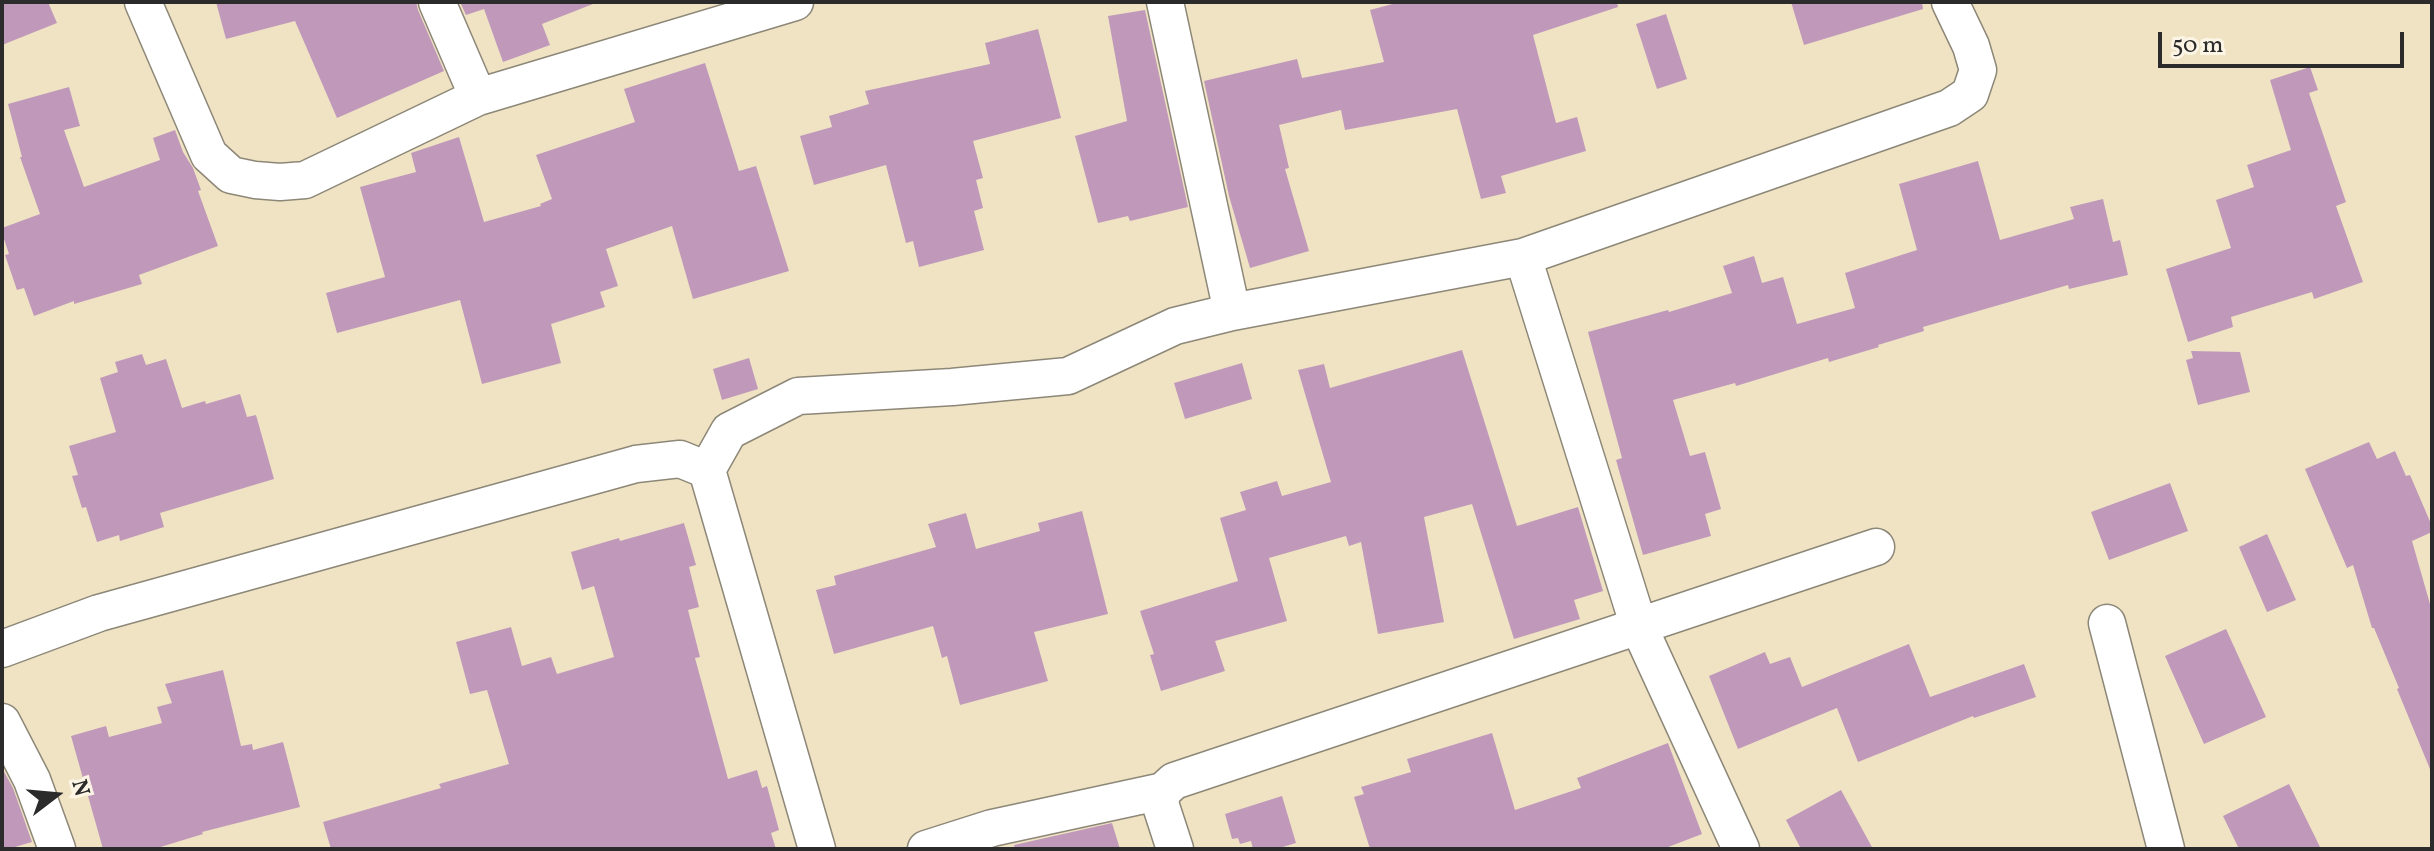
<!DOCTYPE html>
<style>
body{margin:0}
#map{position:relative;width:2434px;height:851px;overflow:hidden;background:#efe3c4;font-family:Vollkorn,serif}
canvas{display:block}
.frame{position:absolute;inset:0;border:4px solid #2b2b2b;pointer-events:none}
.north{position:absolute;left:16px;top:755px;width:80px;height:80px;-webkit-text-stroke:6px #fcf5e5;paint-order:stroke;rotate:74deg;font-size:22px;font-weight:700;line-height:32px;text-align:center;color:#2b2b2b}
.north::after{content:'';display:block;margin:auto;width:28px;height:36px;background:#2b2b2b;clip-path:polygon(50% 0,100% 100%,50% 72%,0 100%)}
.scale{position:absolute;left:2158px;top:32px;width:246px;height:36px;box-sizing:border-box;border:4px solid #2b2b2b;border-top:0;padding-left:10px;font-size:24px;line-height:28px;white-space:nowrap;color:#2b2b2b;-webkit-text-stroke:6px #fcf5e5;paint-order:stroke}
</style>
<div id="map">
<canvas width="2434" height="851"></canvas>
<div class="frame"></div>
<div class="north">N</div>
<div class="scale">50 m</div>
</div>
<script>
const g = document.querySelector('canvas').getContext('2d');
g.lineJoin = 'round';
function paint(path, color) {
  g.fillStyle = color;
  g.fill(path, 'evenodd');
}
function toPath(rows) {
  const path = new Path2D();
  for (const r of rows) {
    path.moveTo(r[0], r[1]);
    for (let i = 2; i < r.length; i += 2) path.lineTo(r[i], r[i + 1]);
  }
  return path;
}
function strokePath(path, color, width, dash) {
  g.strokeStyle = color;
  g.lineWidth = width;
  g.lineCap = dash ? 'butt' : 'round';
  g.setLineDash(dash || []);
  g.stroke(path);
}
paint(toPath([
 [2,2,48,2,57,23,2,45],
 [216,2,416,2,418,10,444,71,337,118,295,21,226,39],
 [460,2,593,2,593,4,542,24,550,45,503,62,484,9,466,15],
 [1400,2,1617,2,1618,7,1533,35,1556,123,1577,117,1586,151,1501,176,1506,193,1481,199,1457,109,1345,130,1341,110,1279,125,1289,168,1285,169,1309,251,1250,268,1229,196,1204,81,1297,59,1302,78,1384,62,1370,10],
 [1791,2,1922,2,1923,9,1804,45],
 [1145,10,1188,207,1130,221,1128,216,1098,223,1075,136,1127,121,1108,16],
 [1666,14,1687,79,1657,89,1636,24],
 [1038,29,1061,118,973,141,983,178,976,180,983,208,974,211,984,250,919,267,913,241,906,243,886,165,814,185,800,136,832,127,829,116,869,104,865,91,990,64,985,43],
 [705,63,739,171,756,166,789,271,693,299,672,226,606,249,618,286,600,292,605,307,551,324,561,363,482,384,460,300,337,333,326,293,385,277,360,187,416,172,411,153,459,137,484,222,541,206,540,204,552,199,536,155,635,122,624,89],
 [2310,67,2318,90,2309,93,2346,202,2336,206,2363,282,2314,299,2312,292,2231,317,2233,327,2188,342,2166,269,2231,248,2216,200,2254,187,2247,165,2291,150,2270,80],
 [69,87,80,126,64,130,84,187,160,160,153,138,175,130,183,152,193,168,201,190,198,191,218,246,139,275,142,284,74,304,74,301,34,316,24,288,17,290,5,255,9,254,2,233,2,228,40,214,20,157,22,157,8,104],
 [1978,161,2000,240,2074,219,2070,207,2103,199,2113,242,2120,240,2128,275,2069,289,2068,285,1923,327,1924,331,1878,345,1879,347,1829,362,1828,358,1736,386,1735,383,1673,400,1690,456,1705,452,1721,509,1705,514,1711,536,1643,555,1616,460,1622,458,1588,332,1668,310,1669,312,1732,293,1723,266,1754,256,1762,283,1783,277,1797,324,1855,308,1845,273,1917,250,1899,184],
 [1462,350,1517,526,1578,507,1603,591,1574,600,1580,619,1514,639,1472,504,1424,517,1444,622,1378,634,1361,542,1349,546,1346,536,1269,558,1287,621,1215,641,1225,671,1161,691,1150,655,1154,654,1140,611,1238,581,1220,518,1246,510,1240,492,1277,481,1282,496,1331,482,1298,370,1324,364,1330,388],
 [2191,351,2240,352,2250,392,2198,405,2186,360,2193,358],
 [142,354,146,365,166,359,182,408,205,401,206,404,240,394,247,417,256,415,274,479,160,513,164,527,120,541,119,535,97,542,86,507,82,508,72,476,78,475,69,446,116,432,100,378,118,372,115,362],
 [749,358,758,389,722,400,713,369],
 [1242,363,1252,399,1185,419,1174,383],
 [2369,442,2377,459,2395,451,2406,476,2410,475,2432,526,2432,532,2412,541,2432,611,2432,774,2397,689,2399,688,2374,628,2372,628,2353,565,2347,568,2305,469],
 [2170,483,2188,531,2109,560,2091,512],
 [1082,511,1108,614,1034,632,1048,681,960,705,947,656,942,658,933,626,834,654,816,590,836,585,834,576,936,547,928,524,966,513,976,549,1040,531,1038,523],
 [684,523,696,565,689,567,699,607,688,610,700,657,695,658,728,779,757,770,762,788,767,786,779,830,771,833,776,849,331,849,323,822,441,788,439,784,509,764,487,690,470,694,456,642,511,627,522,666,551,657,557,674,614,657,594,586,582,590,571,552,619,538,620,541],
 [2267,534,2296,600,2267,612,2239,547],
 [2226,629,2266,717,2204,744,2165,656],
 [1909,644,1930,697,2024,664,2036,697,1974,718,1973,716,1858,762,1837,708,1738,749,1709,676,1765,652,1770,664,1790,657,1802,687],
 [223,670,241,746,252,744,253,750,283,742,300,807,202,832,203,834,154,849,103,849,71,736,106,726,109,737,162,723,157,707,172,703,165,684],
 [1492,733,1515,810,1581,788,1577,778,1668,743,1702,834,1663,849,1370,849,1354,797,1364,794,1361,787,1411,772,1407,759],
 [2,768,13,788,32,842,8,849,2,849],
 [2289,784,2321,849,2239,849,2223,816],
 [1841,790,1873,849,1801,849,1786,820],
 [1282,796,1296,843,1276,849,1253,849,1251,841,1240,844,1238,838,1232,839,1225,814],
 [1112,823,1120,849,1015,849,1014,845]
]), '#c099ba');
const minor = toPath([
 [143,2,209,155,231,175,255,180,280,182,305,180,478,97,795,2],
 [437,2,478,97],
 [1523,257,1949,108,1970,94,1978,70,1971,46,1950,2],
 [1232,312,1523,257,1639,627,1741,849],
 [2107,623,2166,849],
 [2,649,99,613,636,464,680,459,707,470],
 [2,722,32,780,57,849],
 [1163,791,1160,803,1175,849],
 [817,849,707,470,729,431,798,396,952,387,1068,376,1175,326,1232,312,1165,2],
 [926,849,992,828,1163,791,1174,781,1876,547]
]);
strokePath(minor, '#8d8778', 39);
strokePath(minor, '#fff', 36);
</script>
